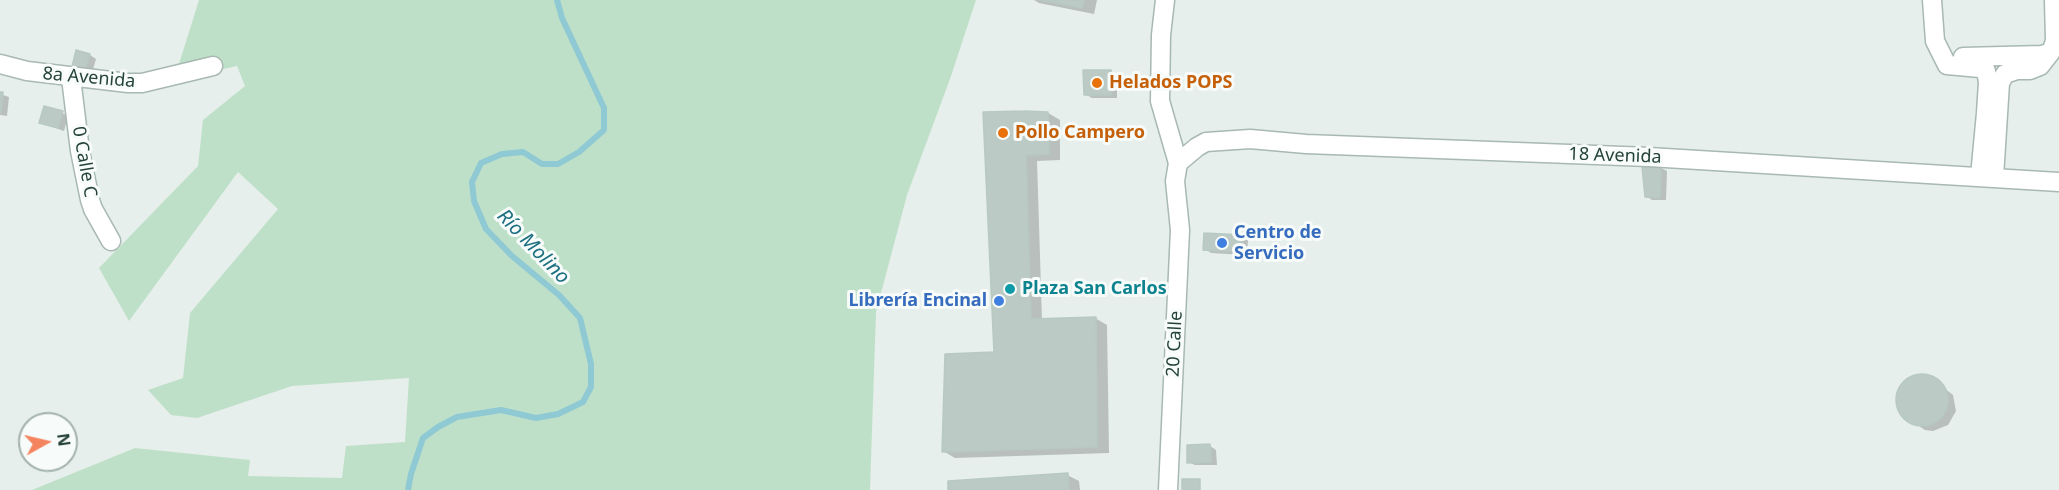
<!DOCTYPE html>
<meta charset="utf-8">
<style>
body{margin:0}
#map{position:relative;width:2059px;height:490px;overflow:hidden;background:#e6efeb;font-family:"Noto Sans",sans-serif}
canvas{display:block}
.north{position:absolute;left:18px;top:412px;width:60px;height:60px;box-sizing:border-box;background:#f7fbf9;border:2px solid #a3b1ad;border-radius:50%;rotate:82deg;font-size:16px;font-weight:700;line-height:24px;text-align:center;color:#24423a}
.north::after{content:'';display:block;margin:auto;width:21px;height:27px;background:#f4845f;clip-path:polygon(50% 0,100% 100%,50% 72%,0 100%)}
</style>
<div id="map">
<canvas width="2059" height="490"></canvas>
<div class="north">N</div>
</div>
<script>
const g = document.querySelector('canvas').getContext('2d');
g.lineJoin = 'round';
function paint(path, color) {
  g.fillStyle = color;
  g.fill(path, 'evenodd');
}
function toPath(rows) {
  const path = new Path2D();
  for (const r of rows) {
    if (r.length === 3) {
      path.moveTo(r[0] + r[2], r[1]);
      path.arc(r[0], r[1], r[2], 0, 2 * Math.PI);
      continue;
    }
    path.moveTo(r[0], r[1]);
    for (let i = 2; i < r.length; i += 2) path.lineTo(r[i], r[i + 1]);
  }
  return path;
}
function strokePath(path, color, width, dash) {
  g.strokeStyle = color;
  g.lineWidth = width;
  g.lineCap = dash ? 'butt' : 'round';
  g.setLineDash(dash || []);
  g.stroke(path);
}
function write(font, color, halo, rows, align = 'center') {
  g.font = font + ' "Noto Sans",sans-serif';
  g.lineWidth = 6;
  g.setLineDash([]);
  g.textBaseline = 'middle';
  g.strokeStyle = halo;
  g.fillStyle = color;
  for (const [text, x, y, turn = 0] of rows) {
    g.save();
    g.translate(x, y);
    g.rotate((+turn || 0) * Math.PI / 180);
    g.textAlign = isNaN(turn) ? turn : align;
    if (halo) g.strokeText(text, 0, 0);
    g.fillText(text, 0, 0);
    g.restore();
  }
}
paint(toPath([
 [199,0,976,0,950,79,907,195,876,312,870,490,32,490,135,448,250,460,248,476,342,478,346,446,405,442,409,378,292,386,197,418,171,415,148,390,183,378,190,313,278,209,238,172,129,321,99,268,198,166,203,120,245,86,237,66,174,80]
]), '#bfe0c8');
paint(toPath([
 [1034,0,1097,0,1094,14,1039,3],
 [90,55,96,59,92,73,80,70],
 [1085,72,1111,72,1117,75,1117,98,1092,98,1085,94],
 [0,94,9,97,7,116,0,115],
 [62,113,68,116,64,131,41,123],
 [984,113,1048,113,1060,120,1060,160,1037,161,1042,320,1095,318,1107,325,1109,453,955,458,943,451,996,354],
 [1644,168,1661,168,1667,171,1666,200,1652,200,1646,196],
 [1241,237,1248,240,1247,255,1211,253,1205,249],
 [1915,377,1931,378,1953,395,1956,411,1948,425,1933,431,1925,430,1902,415,1899,408,1899,392,1909,380],
 [1210,446,1216,450,1217,465,1195,465,1188,462],
 [1067,475,1079,481,1080,490,950,490]
]), '#0003');
strokePath(toPath([
 [408,490,411,474,423,438,438,427,457,417,501,410,536,418,558,414,583,402,591,387,591,364,580,318,559,295,512,256,486,229,474,201,472,182,481,163,502,154,523,152,542,164,558,164,579,152,604,130,604,108,562,18,557,0]
]), '#8ec9d4', 6);
const building = toPath([
 [1041,0,1084,0,1082,8,1041,0],
 [76,50,90,54,85,71,72,67,76,50],
 [1083,70,1111,70,1111,95,1084,95,1083,70],
 [0,92,3,92,1,113,0,113,0,92],
 [44,106,63,111,58,128,39,123,44,106],
 [1025,111,1048,112,1049,154,1026,155,1031,319,1096,317,1097,447,942,452,945,354,994,352,983,112,1025,111],
 [1642,166,1661,166,1660,198,1645,197,1642,166],
 [1204,233,1242,235,1241,252,1203,250,1204,233],
 [1922,400,26],
 [1210,444,1211,462,1187,463,1187,445,1210,444],
 [1068,473,1069,490,948,490,948,481,1068,473],
 [1182,479,1200,479,1200,490,1182,490,1182,479]
]);
paint(building, '#bbcac4');
strokePath(building, '#b8c9c2', 1.5);
const minor = toPath([
 [1165,0,1161,35,1160,101,1178,163],
 [1932,0,1935,41,1947,65,1980,68,1986,71,1988,82,1986,113,1980,176],
 [1963,57,2042,55,2051,52],
 [0,64,27,71,128,83,142,83,213,66],
 [71,78,80,151,90,200,93,209,111,241],
 [1994,177,2000,83,2005,74,2017,70,2030,70,2040,66,2051,52,2055,41,2054,0]
]);
const tertiary = toPath([
 [1168,490,1180,230,1175,181,1178,163,1197,147,1206,142,1250,139,1306,144,1649,157,2059,182]
]);
strokePath(minor, '#a8b8b2', 21);
strokePath(tertiary, '#a8b8b2', 21);
strokePath(minor, '#fff', 18);
strokePath(tertiary, '#fff', 18);
for (const [x, y, r, color] of [
 [1097,83,6,"#e8710a"],
 [1003,133,6,"#e8710a"],
 [1222,243,6,"#3f7fe0"],
 [1010,289,6,"#0f9aa8"],
 [999,301,6,"#3f7fe0"]
]) {
  const dot = new Path2D();
  dot.arc(x, y, r, 0, 2 * Math.PI);
  g.fillStyle = color;
  g.fill(dot);
  strokePath(dot, '#f7fbf9', 2);
}
write('18px', '#24423a', '#f7fbf9', [
 ["8a Avenida",89,78,5],
 ["18 Avenida",1615,156,2],
 ["0 Calle C",84,162,80],
 ["20 Calle",1175,344,-87]
]);
write('bold 18px', '#c56008', '#f7fbf9', [
 ["Helados POPS",1109,83],
 ["Pollo Campero",1015,133]
], 'left');
write('bold 18px', '#366cbe', '#f7fbf9', [
 ["Centro de",1234,233],
 ["Servicio",1234,254],
 ["Librería Encinal",987,301,"right"]
], 'left');
write('bold 18px', '#0d838f', '#f7fbf9', [
 ["Plaza San Carlos",1022,289]
], 'left');
write('italic 20px', '#1c6f80', '#f7fbf9', [
 ["Río Molino",533,247,46]
]);
</script>
